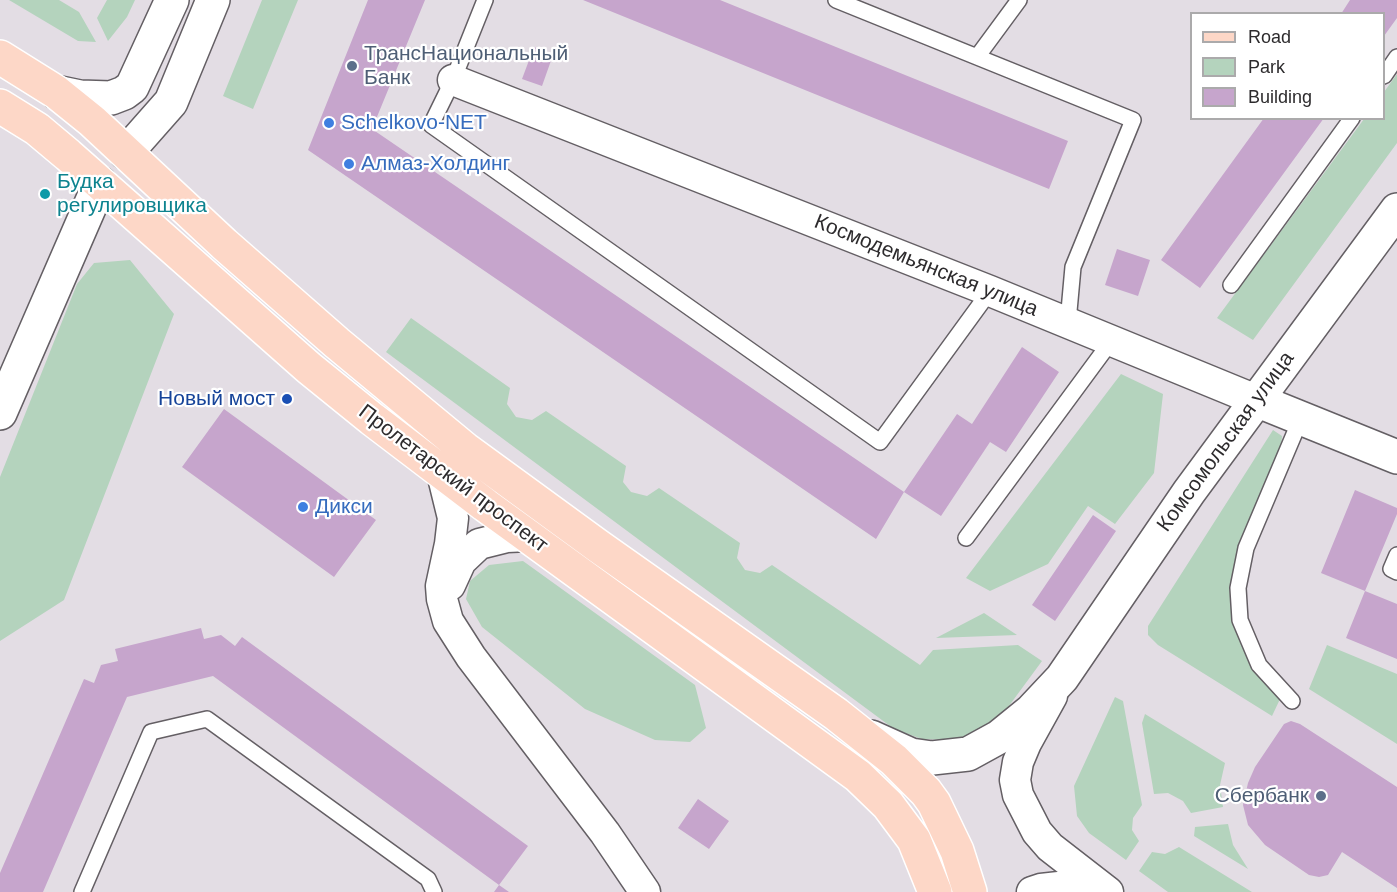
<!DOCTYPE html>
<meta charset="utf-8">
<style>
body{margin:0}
#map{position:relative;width:1397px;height:892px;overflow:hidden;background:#e3dde4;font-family:Arial,sans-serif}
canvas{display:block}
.legend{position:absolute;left:1190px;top:12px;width:195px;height:108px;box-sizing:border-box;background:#fff;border:2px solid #abaaab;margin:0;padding:8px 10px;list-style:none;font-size:18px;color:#2d2b2d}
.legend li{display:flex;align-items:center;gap:12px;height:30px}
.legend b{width:30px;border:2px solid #abaaab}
</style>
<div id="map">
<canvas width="1397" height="892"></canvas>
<ul class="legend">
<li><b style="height:8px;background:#fdd7c7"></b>Road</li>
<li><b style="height:16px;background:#b4d3bd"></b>Park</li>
<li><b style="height:16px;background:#c6a5cc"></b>Building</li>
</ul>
</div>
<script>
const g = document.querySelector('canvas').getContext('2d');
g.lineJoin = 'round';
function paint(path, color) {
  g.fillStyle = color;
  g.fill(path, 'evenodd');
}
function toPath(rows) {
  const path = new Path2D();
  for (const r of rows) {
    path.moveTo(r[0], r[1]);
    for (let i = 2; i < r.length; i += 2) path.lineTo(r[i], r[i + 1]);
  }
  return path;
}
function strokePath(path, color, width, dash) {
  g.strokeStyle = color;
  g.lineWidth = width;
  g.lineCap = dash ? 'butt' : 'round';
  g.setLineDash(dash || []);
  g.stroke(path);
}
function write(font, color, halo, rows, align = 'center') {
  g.font = font + ' Arial,sans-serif';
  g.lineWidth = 4.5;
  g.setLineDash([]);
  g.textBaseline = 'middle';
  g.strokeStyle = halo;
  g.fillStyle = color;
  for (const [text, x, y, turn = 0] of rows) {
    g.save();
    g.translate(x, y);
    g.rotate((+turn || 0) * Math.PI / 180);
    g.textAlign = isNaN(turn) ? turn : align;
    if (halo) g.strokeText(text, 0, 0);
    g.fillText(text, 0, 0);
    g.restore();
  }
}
paint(toPath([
 [9,0,59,0,79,12,96,42,78,41],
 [107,0,135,0,127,17,108,41,97,18],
 [262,0,298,0,253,109,223,96],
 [1397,74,1397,143,1253,340,1217,318,1364,119,1384,118,1384,92],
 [130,260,174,314,64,600,0,641,0,477,77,284,94,263],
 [411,318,510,388,507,404,516,417,532,420,546,411,626,466,623,482,631,492,647,496,659,488,740,543,737,558,745,570,760,573,772,565,920,665,933,650,1018,645,1042,661,1003,714,975,734,950,740,922,739,894,729,386,352],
 [1121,374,1163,394,1154,473,1115,524,1088,506,1048,564,990,591,966,578],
 [1273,430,1282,436,1281,449,1233,587,1281,697,1272,716,1158,645,1148,635,1148,626],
 [523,561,695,685,706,728,690,742,655,740,585,709,482,627,466,599,470,581,489,565],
 [984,613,1017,635,936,638],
 [1327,645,1397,674,1397,744,1309,689],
 [1115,697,1123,701,1142,805,1133,818,1132,830,1139,841,1126,860,1089,833,1077,816,1074,786],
 [1145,714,1225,763,1220,785,1223,807,1191,813,1183,801,1168,793,1154,794,1142,723],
 [1228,824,1233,845,1248,869,1194,836,1195,827],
 [1179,847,1252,892,1168,892,1139,871,1152,852,1165,854]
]), '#b4d3bd');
paint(toPath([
 [368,0,425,0,372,129,904,492,957,414,972,424,1022,347,1059,372,1006,452,990,442,941,516,904,492,876,539,308,150],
 [583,0,720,0,1068,141,1049,189],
 [1350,0,1397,0,1397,18,1384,36,1384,14,1341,14],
 [534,47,553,55,542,86,522,79],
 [1264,118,1324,118,1200,288,1161,260],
 [42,188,50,191,48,199,40,197],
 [1117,249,1150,260,1138,296,1105,285],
 [224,409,376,520,334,577,182,467],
 [1355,490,1397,508,1397,514,1365,591,1321,573],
 [1093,515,1116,531,1055,621,1032,605],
 [1365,591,1397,604,1397,659,1346,638],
 [201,628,204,639,221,635,235,646,242,637,528,846,499,885,213,676,127,697,43,892,0,892,0,873,84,679,94,683,101,665,118,661,115,649],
 [1291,721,1300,724,1397,787,1397,888,1342,852,1328,875,1319,877,1309,875,1265,845,1248,825,1243,805,1248,783,1255,767,1284,724],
 [698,799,729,821,709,849,678,828],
 [499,885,509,892,494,892]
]), '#c6a5cc');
const lane = toPath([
 [485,0,453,80,431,125,880,442,990,291],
 [836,0,1133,120,1073,267,1068,322],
 [977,57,1019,0],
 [1384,76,1397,57],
 [1231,285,1352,118],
 [966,538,1112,340],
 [1397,555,1391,569,1397,572],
 [1292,701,1259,665,1240,620,1238,588,1246,548,1301,418],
 [82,892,151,732,207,719,428,879,434,892]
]);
const street = toPath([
 [453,80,990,291,1256,400],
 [442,473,453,518,450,544,441,586,442,599,448,621,471,657,605,833,645,892],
 [450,585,461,561,479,544,507,537,529,536],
 [1052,696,1026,743,1018,762,1015,780,1018,795,1037,832,1050,847,1108,892],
 [1032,892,1041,889,1059,887,1090,892]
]);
const secondary = toPath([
 [56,92,80,97,111,98,124,93,132,87,172,0],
 [126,153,171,102,213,0],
 [1256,400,1397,457],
 [0,413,100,183],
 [871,737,911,755,932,758,968,754,999,737,1031,711,1062,678,1189,492,1397,210]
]);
const primary = toPath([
 [0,57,56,92,92,121,224,244,337,343,465,449,598,546,836,714,894,760,926,792,934,803,957,851,970,892],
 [0,106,37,129,68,155,309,368,372,419,485,505,858,776,888,805,914,840,935,892]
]);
strokePath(lane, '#645f64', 18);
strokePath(street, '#645f64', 33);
strokePath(secondary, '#645f64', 36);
strokePath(primary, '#fff', 36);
strokePath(lane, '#fff', 15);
strokePath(street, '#fff', 30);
strokePath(secondary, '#fff', 33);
strokePath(primary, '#fdd7c7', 33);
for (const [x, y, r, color] of [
 [352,66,6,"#5c6f8a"],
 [329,123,6,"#3f7fe0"],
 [349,164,6,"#3f7fe0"],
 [45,194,6,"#0f9aa8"],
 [287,399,6,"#1a4fb4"],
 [303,507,6,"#3f7fe0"],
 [1321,796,6,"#5c6f8a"]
]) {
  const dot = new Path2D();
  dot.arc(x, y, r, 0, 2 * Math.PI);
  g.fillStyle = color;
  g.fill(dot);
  strokePath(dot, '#fff', 2);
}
write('21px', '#4e5e75', '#fff', [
 ["ТрансНациональный",364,54],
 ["Банк",364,78],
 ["Сбербанк",1309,796,"right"]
], 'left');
write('21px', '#366cbe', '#fff', [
 ["Schelkovo-NET",341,123],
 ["Алмаз-Холдинг",361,164],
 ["Дикси",315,507]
], 'left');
write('21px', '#0d838f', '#fff', [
 ["Будка",57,182],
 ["регулировщика",57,206]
], 'left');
write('21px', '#2d2b2d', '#fff', [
 ["Космодемьянская улица",926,266,22],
 ["Комсомольская улица",1226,442,-54],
 ["Пролетарский проспект",453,479,37]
]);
write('21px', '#164399', '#fff', [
 ["Новый мост",275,399]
], 'right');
</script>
